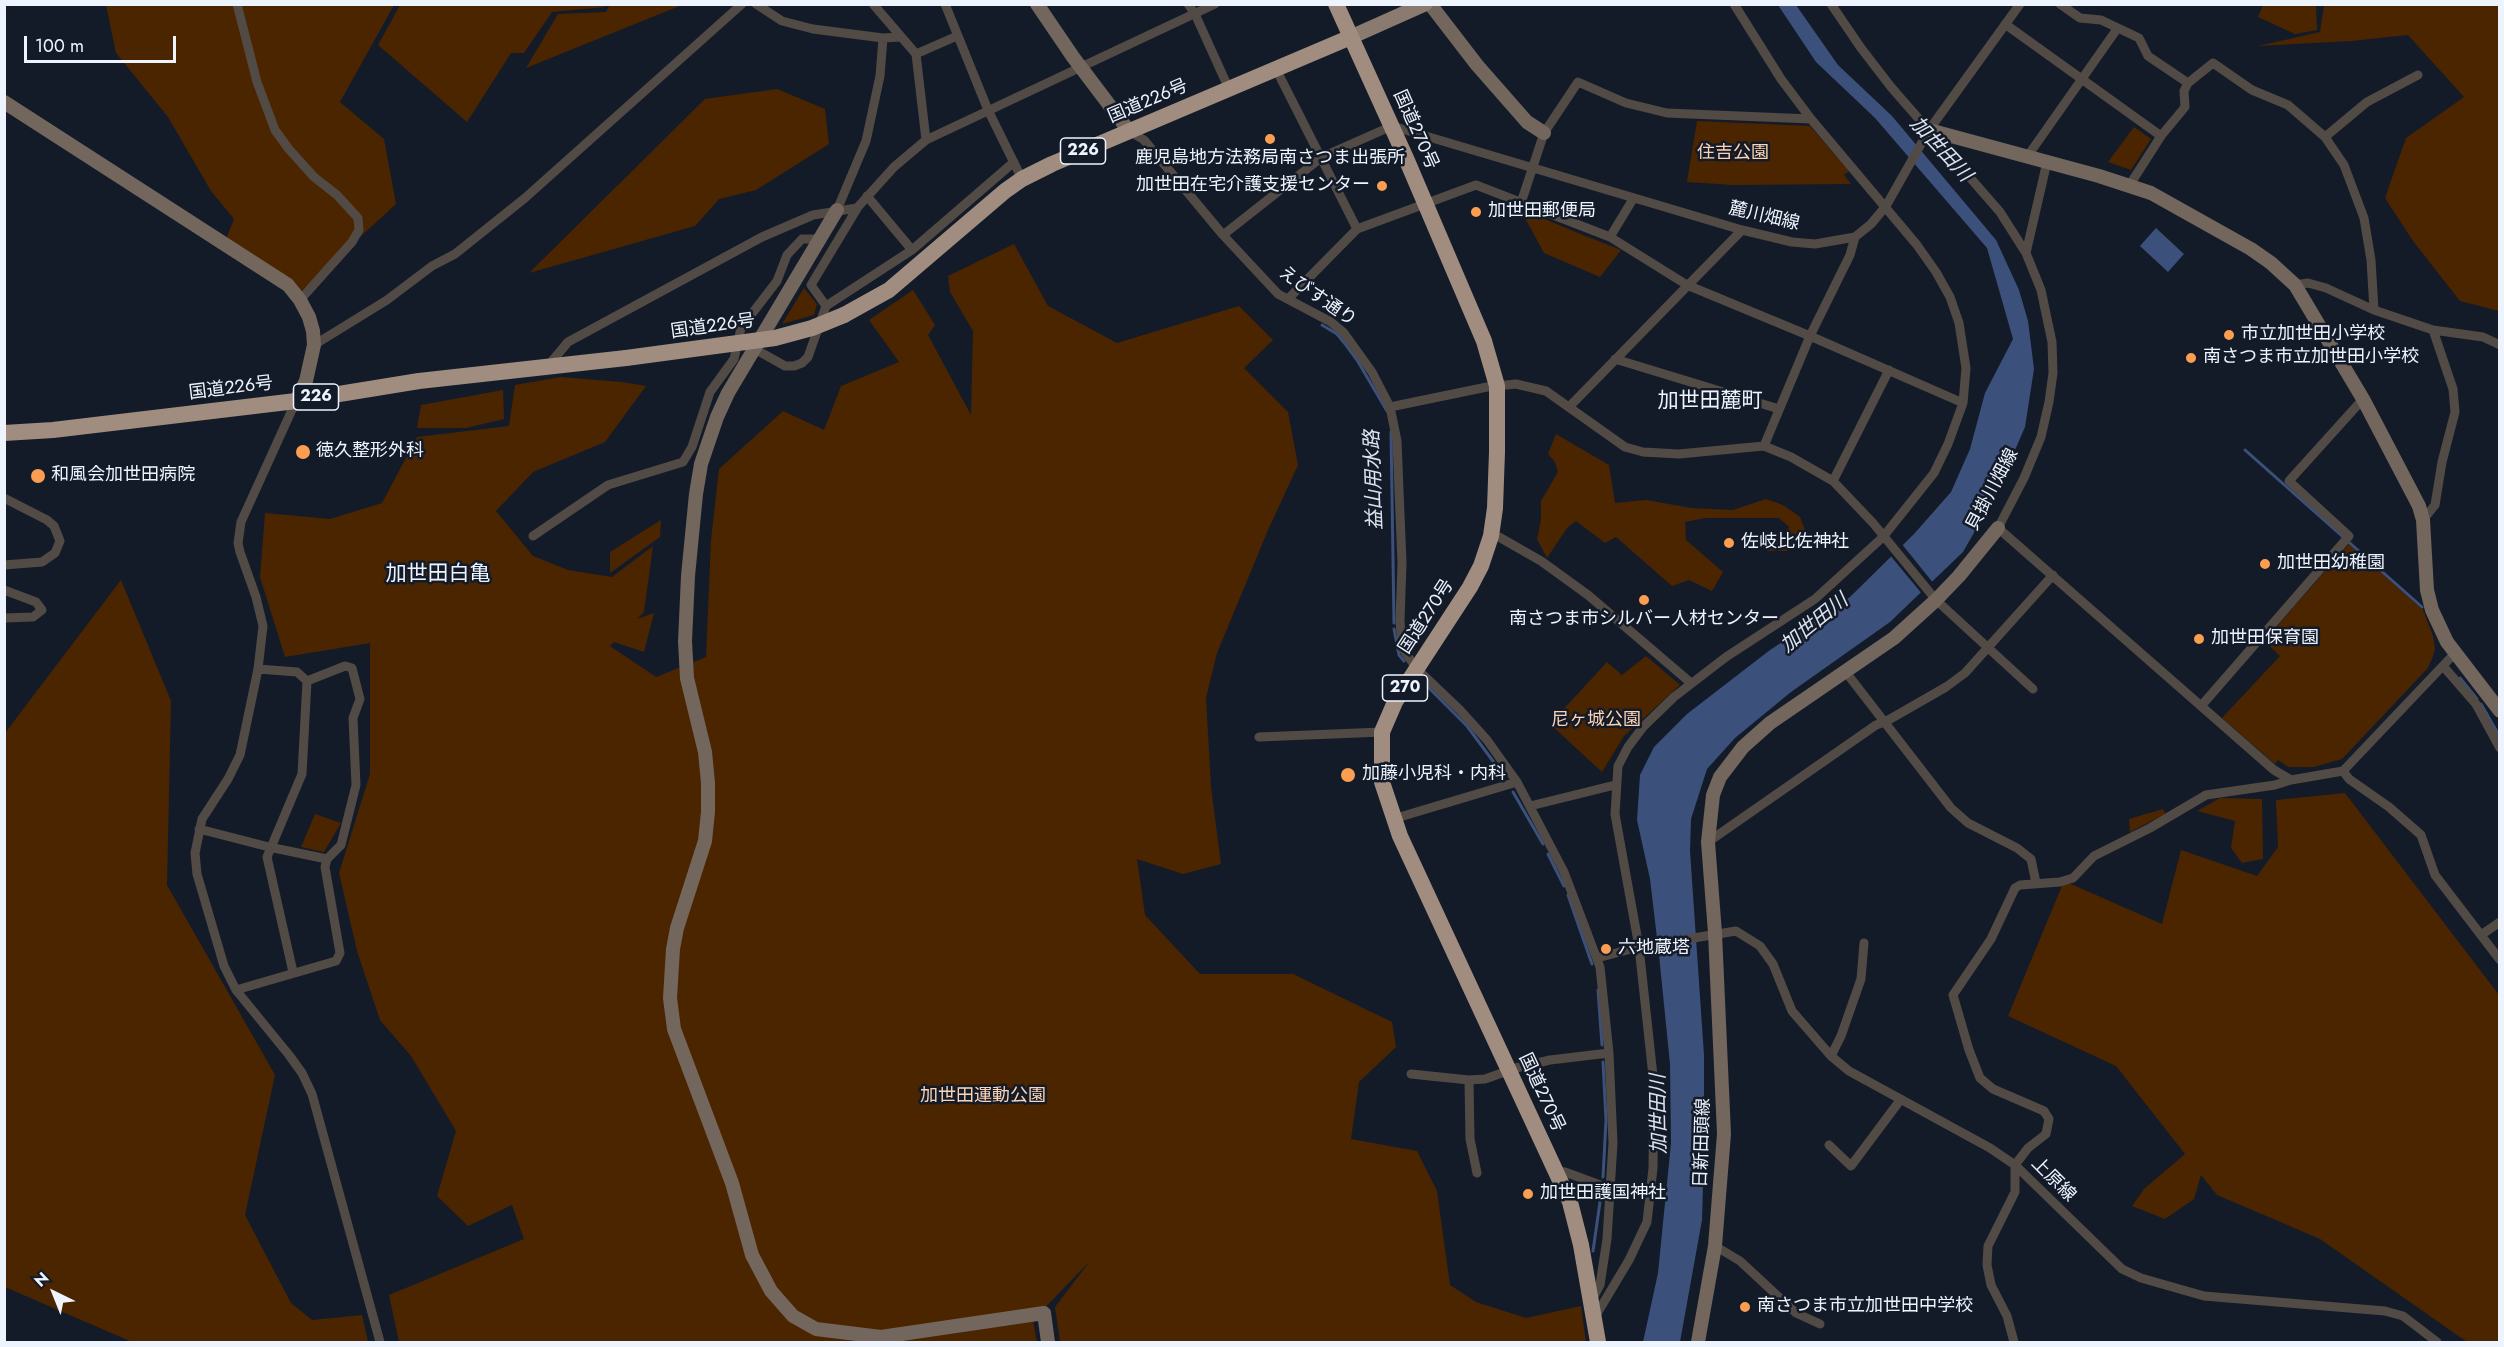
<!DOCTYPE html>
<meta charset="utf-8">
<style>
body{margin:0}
#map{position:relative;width:2504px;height:1347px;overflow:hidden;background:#131b29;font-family:Jost,sans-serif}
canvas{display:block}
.frame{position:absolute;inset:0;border:6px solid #eef4fe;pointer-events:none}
.north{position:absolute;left:24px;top:1263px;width:60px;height:60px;-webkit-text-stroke:4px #131b29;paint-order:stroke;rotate:317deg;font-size:16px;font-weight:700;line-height:24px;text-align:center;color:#eef4fe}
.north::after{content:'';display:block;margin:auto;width:21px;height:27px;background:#eef4fe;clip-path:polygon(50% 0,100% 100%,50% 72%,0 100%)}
.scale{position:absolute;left:24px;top:36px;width:152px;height:27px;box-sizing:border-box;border:3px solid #eef4fe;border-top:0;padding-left:8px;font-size:18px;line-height:21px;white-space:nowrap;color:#eef4fe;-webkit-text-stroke:4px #131b29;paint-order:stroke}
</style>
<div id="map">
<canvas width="2504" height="1347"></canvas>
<div class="frame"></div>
<div class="north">N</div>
<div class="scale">100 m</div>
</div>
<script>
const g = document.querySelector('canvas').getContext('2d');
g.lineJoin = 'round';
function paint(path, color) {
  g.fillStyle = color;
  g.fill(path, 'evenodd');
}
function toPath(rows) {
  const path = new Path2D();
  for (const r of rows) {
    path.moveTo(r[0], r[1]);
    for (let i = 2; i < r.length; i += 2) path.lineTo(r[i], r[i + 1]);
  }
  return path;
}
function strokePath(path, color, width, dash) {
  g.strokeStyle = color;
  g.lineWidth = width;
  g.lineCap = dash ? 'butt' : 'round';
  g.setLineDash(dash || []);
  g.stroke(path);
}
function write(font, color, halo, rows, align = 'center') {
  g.font = font + ' Jost,"Noto Sans JP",sans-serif';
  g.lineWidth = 5;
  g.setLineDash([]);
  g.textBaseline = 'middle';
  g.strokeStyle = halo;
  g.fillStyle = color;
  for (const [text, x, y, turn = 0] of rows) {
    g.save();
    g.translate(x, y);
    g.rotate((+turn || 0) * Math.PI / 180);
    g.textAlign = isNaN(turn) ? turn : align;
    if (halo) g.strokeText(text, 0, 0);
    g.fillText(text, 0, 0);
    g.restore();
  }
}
paint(toPath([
 [610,4,682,5,526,68,558,14,606,12],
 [2441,4,2499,5,2499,311,2460,301,2413,241,2385,198,2406,138,2464,97,2408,35,2351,41,2258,46,2320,32,2324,5],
 [106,5,394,5,340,102,384,139,396,204,301,291,226,239,234,219,211,191,168,117,116,53],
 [400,5,606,5,605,7,552,12,524,53,511,53,467,122,378,45],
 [2263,5,2316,5,2317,30,2295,34,2258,17],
 [777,89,825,109,829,144,756,190,719,199,695,226,529,273,705,99],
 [1697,121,1810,126,1849,171,1844,175,1851,184,1733,185,1687,182],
 [2134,127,2151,139,2131,170,2108,162],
 [1528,212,1578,233,1621,250,1600,277,1544,253,1525,218],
 [1014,244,1048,306,1117,343,1239,306,1273,340,1244,368,1288,412,1298,465,1268,530,1217,653,1206,698,1211,787,1221,864,1183,874,1137,859,1145,915,1200,974,1293,974,1392,1022,1396,1047,1359,1082,1351,1139,1417,1151,1437,1191,1450,1285,1476,1302,1526,1318,1581,1306,1586,1342,1060,1342,1055,1307,1090,1261,1033,1320,1037,1342,399,1342,389,1295,524,1239,512,1205,468,1226,437,1196,456,1131,411,1056,380,1020,357,951,339,873,370,774,370,643,285,657,260,577,265,513,330,519,382,503,417,437,509,426,515,385,561,377,622,382,646,386,605,442,533,472,496,511,533,556,568,570,612,577,653,546,644,612,637,619,654,613,644,652,614,642,610,646,656,677,706,657,711,540,719,469,783,411,824,430,841,386,899,362,869,320,913,290,935,325,928,335,971,415,973,331,950,292,948,276],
 [804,288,817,304,814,315,782,324],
 [503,390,504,419,466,428,417,428,421,405],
 [1556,434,1609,465,1615,503,1646,500,1691,508,1733,510,1766,499,1783,505,1800,517,1805,530,1800,540,1787,551,1768,551,1753,544,1787,534,1789,527,1779,518,1705,518,1685,522,1686,540,1723,572,1712,591,1689,580,1672,586,1616,537,1605,543,1576,521,1567,528,1547,558,1537,539,1541,520,1541,501,1558,472,1555,462,1548,454],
 [661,520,660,537,610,573,610,552],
 [2349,544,2423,610,2433,636,2435,649,2432,659,2427,669,2342,759,2314,767,2288,767,2278,760,2275,764,2222,718,2280,656,2264,641],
 [121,580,171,701,167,885,275,1075,245,1215,291,1303,312,1320,362,1315,368,1342,132,1342,5,1287,5,733],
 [1646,656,1680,685,1624,736,1602,772,1550,724,1607,662,1622,675],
 [2345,793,2499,995,2499,1342,2467,1342,2320,1239,2217,1195,2201,1175,2194,1199,2165,1219,2132,1206,2144,1189,2185,1154,2116,1066,2008,1016,2064,881,2162,924,2181,850,2257,876,2278,847,2276,800],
 [2220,798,2262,799,2263,859,2242,863,2231,848,2235,821,2197,811],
 [2163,809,2165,814,2130,832,2129,819],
 [315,814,341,823,324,852,301,847]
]), '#4b2500');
paint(toPath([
 [1778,5,1796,5,1838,65,1892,116,1996,240,2019,290,2028,321,2034,369,2025,427,1996,494,1963,552,1890,622,1791,692,1735,738,1707,769,1691,819,1690,851,1704,1055,1704,1153,1702,1220,1680,1342,1643,1342,1658,1273,1671,1143,1670,1064,1659,955,1650,879,1637,820,1640,775,1654,747,1687,714,1770,650,1850,597,1914,534,1951,492,1970,449,1985,393,2013,339,1987,248,1875,118,1816,62],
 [2156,228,2184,254,2168,272,2140,246]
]), '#3b507b');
paint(toPath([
 [1901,543,1934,584,1923,595,1889,554]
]), '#131b29');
strokePath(toPath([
 [1322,325,1337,334,1346,345,1357,360,1387,411],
 [1391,432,1394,623],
 [2245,450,2422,607],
 [1394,629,1399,655,1404,661],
 [2460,678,2477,699],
 [1423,682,1467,726,1504,776],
 [2481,704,2500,737],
 [1513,792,1543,844],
 [1548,854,1564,886],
 [1568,895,1592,964],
 [1598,990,1602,1045],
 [1603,1062,1606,1120,1603,1177],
 [1593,1251,1601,1195]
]), '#3b507b', 3);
strokePath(toPath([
 [237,4,257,82,275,130,288,148,314,177,337,195,358,218,359,230,352,242,300,300],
 [756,4,782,21,813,29,883,38,901,37],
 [873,4,916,54,957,36],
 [945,4,988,110,1022,179],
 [1188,4,1195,14,1229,89],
 [1831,4,1861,48,1891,87,2000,212,2026,253,2041,290,2052,342,2053,373,2049,402,2041,437,2024,478,1998,528,2274,770,2291,780],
 [2060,4,2080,18,2101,20,2139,38,2148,56,2188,83],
 [2005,24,2161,136,2129,186],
 [916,54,926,140],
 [1276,69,1357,229],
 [1129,131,1144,140,1223,235,1278,294,1331,322,1344,333,1372,372,1390,407,1397,441,1402,563,1400,621,1402,648,1417,669,1460,710,1487,740,1517,782,1564,872,1600,967,1609,1053,1613,1143,1607,1239,1600,1285,1592,1300],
 [2161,136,2185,107,2184,91,2188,83,2213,63,2252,90,2288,105,2325,137,2344,165,2364,218,2371,260,2374,310],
 [2325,137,2367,102,2418,75],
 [2027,157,2117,29],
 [867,196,912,250,1014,162],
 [1521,203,1544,133,1578,82,1626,103,1667,113,1811,119],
 [837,210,866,141,880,76,883,38],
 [1223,235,1322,157,1392,126,1742,230,1792,242,1815,244,1855,237,1871,224,1886,206,1929,130,2020,4],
 [1610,237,1633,199],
 [2026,253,2047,162],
 [2295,285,2308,283,2326,288,2374,310,2433,330,2483,337,2500,345],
 [1288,299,1357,229,1476,185,1610,237,1687,285,1810,336,1963,403],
 [826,306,811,285,858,207],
 [314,345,387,300,432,266,455,254,525,198,742,4],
 [753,348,785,366,794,366,802,363,808,357,826,306,912,250],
 [1615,359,1779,409],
 [548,366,568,342,762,237,813,215,857,208,894,167,926,140,1215,4],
 [296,401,241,522,238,543,240,552,256,597,263,626,258,669,240,755,228,779,202,819,195,853,197,874,224,966,236,990,289,1055,302,1073,312,1094,380,1342],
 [1570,406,1742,230],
 [1390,407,1487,387,1516,384,1546,391,1625,447,1643,452,1679,454,1764,446,1791,457,1833,481,1873,523,1936,600,2033,689],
 [1764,446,1810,336,1850,255,1855,237],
 [1833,481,1889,370],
 [4,498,47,520,54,526,60,541,55,553,42,562,4,565],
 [2423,520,2435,505,2442,462,2455,412,2453,389,2433,330],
 [533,536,608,485,683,462,692,447,710,392,734,359,741,328,777,281,787,255,802,239,819,239],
 [1491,536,1499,537,1541,561,1588,595,1691,683],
 [4,590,36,602,42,610,33,617,4,618],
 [2443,666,2476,704,2500,748],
 [1845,671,1951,808,1968,823,2017,848,2031,859,2036,883],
 [2202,705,2349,536,2289,481,2363,399],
 [1259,737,1382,732],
 [2343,771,2349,779,2389,807,2421,835,2435,875,2500,960],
 [1530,806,1615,785],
 [1393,819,1517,782],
 [199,829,269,847,327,859],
 [1708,842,1876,725,1885,722,1946,687,1965,673,2053,575],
 [2481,935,2500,922],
 [1597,958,1639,947,1736,931,1760,946,1773,964,1792,1011,1831,1056,1849,1071,1990,1148,2015,1165,2122,1269,2141,1278,2204,1296,2385,1311,2403,1316,2437,1342],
 [293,972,267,857,302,774,307,681],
 [236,990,336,961,340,953,325,867,327,859,341,845,356,785,353,718,360,699,352,668,345,666,307,681,297,672,258,669],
 [1831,1056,1841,1036,1861,979,1864,943],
 [1411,1074,1469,1080,1485,1079,1516,1068,1550,1060,1609,1053],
 [1469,1080,1470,1139,1477,1173],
 [1829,1145,1851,1166,1901,1099],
 [1556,1171,1565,1172,1611,1189],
 [1715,1246,1740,1261,1796,1313,1820,1324],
 [1595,1317,1629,1260,1647,1222,1653,1168,1654,1085,1639,947,1615,814,1618,766,1628,747,1643,727,1674,697,1726,657,1815,599,1883,537,1934,473,1948,444,1963,403,1966,368,1959,323,1950,297,1936,272,1917,245,1811,119,1781,79,1734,4],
 [2014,1342,2007,1316,1991,1285,1987,1265,1988,1246,2015,1192,2015,1165,2028,1148,2046,1134,2049,1119,2044,1111,1993,1089,1980,1078,1969,1050,1953,995,1991,939,2015,888,2020,885,2060,882,2073,878,2094,856,2150,828,2206,795,2275,785,2291,780,2343,771,2456,652]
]), '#524b45', 9);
strokePath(toPath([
 [1037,4,1073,57,1129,131],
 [1430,4,1477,65,1527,122,1544,133],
 [4,102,288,285,300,300,309,317,313,331,314,345,306,381,296,401],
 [1929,130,2099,176,2151,193,2251,249,2271,263,2295,285,2363,399,2419,506,2423,520,2427,590,2432,610,2447,642,2500,711],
 [837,210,728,393,717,417,701,464,696,494,688,576,685,641,687,678,705,752,708,783,708,812,705,841,677,928,673,949,670,998,674,1029,732,1183,752,1255,771,1291,793,1316,816,1329,881,1337,1044,1313,1048,1342],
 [1698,1342,1715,1246,1724,1134,1715,933,1708,842,1713,795,1720,777,1743,747,1770,723,1894,638,1936,600,1959,576,1998,528]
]), '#72665d', 14);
strokePath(toPath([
 [1351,37,1425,4]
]), '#8a7a6f', 15);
strokePath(toPath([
 [1336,4,1405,156,1484,341,1497,386,1497,452,1495,508,1491,536,1481,566,1470,587,1395,702,1382,732,1382,782,1400,836,1570,1202,1581,1245,1598,1342],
 [844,315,889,290,1005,191,1022,179,1052,164,1351,37],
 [4,433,53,430,296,401,419,381,626,358]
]), '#a18d7f', 16);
strokePath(toPath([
 [626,358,775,338,812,328,844,315]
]), '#a18d7f', 16);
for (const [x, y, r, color] of [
 [1270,139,6,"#fb9e51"],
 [1382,186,6,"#fb9e51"],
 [1476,212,6,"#fb9e51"],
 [2229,335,6,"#fb9e51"],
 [2191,358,6,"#fb9e51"],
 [303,452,8,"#fb9e51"],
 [38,476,8,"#fb9e51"],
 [1729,543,6,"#fb9e51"],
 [2265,564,6,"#fb9e51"],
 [1644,600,6,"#fb9e51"],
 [2199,639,6,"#fb9e51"],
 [1348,775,8,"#fb9e51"],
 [1606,949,6,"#fb9e51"],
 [1528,1194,6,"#fb9e51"],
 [1745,1307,6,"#fb9e51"]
]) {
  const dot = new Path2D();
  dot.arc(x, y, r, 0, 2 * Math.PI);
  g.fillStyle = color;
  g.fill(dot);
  strokePath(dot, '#131b29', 2);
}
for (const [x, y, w] of [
 [1083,151,45],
 [316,397,45],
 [1405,688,45]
]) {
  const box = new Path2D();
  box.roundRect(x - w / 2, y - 13, w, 26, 4.5);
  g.fillStyle = '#131b29';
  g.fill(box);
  strokePath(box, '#eef4fe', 1.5);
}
write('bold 16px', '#eef4fe', null, [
 ["226",1083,151],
 ["226",316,397],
 ["270",1405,688]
]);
write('18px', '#eef4fe', '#131b29', [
 ["国道226号",1148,102,-23],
 ["国道270号",1415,130,66],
 ["麓川畑線",1764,217,13],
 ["えびす通り",1317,297,35],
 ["国道226号",713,327,-8],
 ["国道226号",231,389,-7],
 ["貝掛川畑線",1993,490,-62],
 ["国道270号",1427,617,-57],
 ["国道270号",1541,1093,65],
 ["日新田頭線",1703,1143,-88],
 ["上原線",2053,1180,45]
]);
write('18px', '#fdd3b4', '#131b29', [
 ["住吉公園",1733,154],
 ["尼ヶ城公園",1596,721],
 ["加世田運動公園",983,1097]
]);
write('18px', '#eef4fe', '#131b29', [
 ["鹿児島地方法務局南さつま出張所",1270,159,"center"],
 ["加世田在宅介護支援センター",1370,186,"right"],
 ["加世田郵便局",1488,212],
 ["市立加世田小学校",2241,335],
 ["南さつま市立加世田小学校",2203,358],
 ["徳久整形外科",316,452],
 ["和風会加世田病院",51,476],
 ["佐岐比佐神社",1741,543],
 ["加世田幼稚園",2277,564],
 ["南さつま市シルバー人材センター",1644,620,"center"],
 ["加世田保育園",2211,639],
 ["加藤小児科・内科",1362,775],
 ["六地蔵塔",1618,949],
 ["加世田護国神社",1540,1194],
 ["南さつま市立加世田中学校",1757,1307]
], 'left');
write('italic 20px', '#dce4f2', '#131b29', [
 ["加世田川",1940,150,47],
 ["益山用水路",1375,480,-92],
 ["加世田川",1815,624,-39],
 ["加世田川",1660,1114,-91]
]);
write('21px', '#eef4fe', '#131b29', [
 ["加世田麓町",1710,402],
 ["加世田白亀",438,575]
]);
</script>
